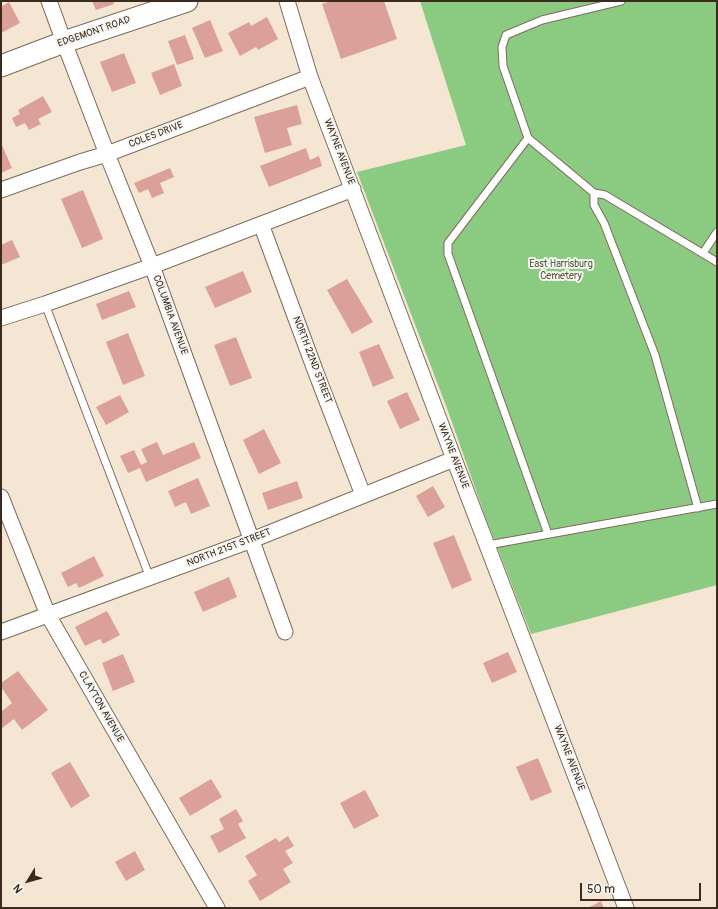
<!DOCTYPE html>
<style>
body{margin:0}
#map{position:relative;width:718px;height:909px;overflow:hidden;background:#f4e6d3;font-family:Pangolin,sans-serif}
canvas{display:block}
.frame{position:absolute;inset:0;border:2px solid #3b2a1e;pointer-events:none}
.north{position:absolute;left:8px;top:861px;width:40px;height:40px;-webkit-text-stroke:3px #f6f6f2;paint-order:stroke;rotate:233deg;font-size:11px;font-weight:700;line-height:16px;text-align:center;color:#3b2a1e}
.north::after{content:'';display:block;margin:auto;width:14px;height:18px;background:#3b2a1e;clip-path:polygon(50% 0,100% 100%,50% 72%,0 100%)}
.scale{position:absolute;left:580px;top:883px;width:121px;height:18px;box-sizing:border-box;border:2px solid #3b2a1e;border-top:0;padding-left:5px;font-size:12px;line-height:14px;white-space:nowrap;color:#3b2a1e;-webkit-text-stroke:3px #f6f6f2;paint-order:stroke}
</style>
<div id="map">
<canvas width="718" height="909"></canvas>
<div class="frame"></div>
<div class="north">N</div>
<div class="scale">50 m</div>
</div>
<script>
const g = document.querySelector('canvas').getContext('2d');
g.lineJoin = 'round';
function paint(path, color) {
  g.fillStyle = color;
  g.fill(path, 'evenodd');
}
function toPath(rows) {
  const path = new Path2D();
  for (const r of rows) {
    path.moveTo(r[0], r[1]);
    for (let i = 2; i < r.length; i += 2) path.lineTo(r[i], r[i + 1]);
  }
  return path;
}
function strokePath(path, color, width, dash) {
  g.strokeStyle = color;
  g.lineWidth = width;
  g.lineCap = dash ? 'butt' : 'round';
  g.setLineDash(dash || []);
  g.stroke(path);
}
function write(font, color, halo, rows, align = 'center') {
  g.font = font + ' Pangolin,sans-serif';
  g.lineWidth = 4;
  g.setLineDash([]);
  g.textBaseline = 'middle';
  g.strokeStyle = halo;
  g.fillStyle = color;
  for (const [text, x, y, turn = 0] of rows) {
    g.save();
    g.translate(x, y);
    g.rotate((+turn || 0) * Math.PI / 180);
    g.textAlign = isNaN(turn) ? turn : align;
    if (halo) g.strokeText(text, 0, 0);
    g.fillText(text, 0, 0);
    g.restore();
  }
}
paint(toPath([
 [420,1,717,1,717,585,531,634,485,516,448,411,357,172,466,145]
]), '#8bca81');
paint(toPath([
 [92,1,113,1,114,4,96,10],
 [331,1,384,1,397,39,341,59,322,4],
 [9,2,20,23,1,33,1,7],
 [267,17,278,39,258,50,256,47,240,56,228,33,249,22,251,26],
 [210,20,223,51,205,58,192,28],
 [185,35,194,59,177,65,168,41],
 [124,53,136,83,112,92,100,62],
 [174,64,182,86,160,95,151,73],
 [43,96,52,112,38,119,41,124,29,130,25,123,16,127,12,118,20,114,18,110],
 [297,105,302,124,287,128,292,145,265,153,254,117],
 [1,143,12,168,1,173],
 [306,148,310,160,319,156,322,166,269,187,260,166],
 [170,168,174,177,160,183,164,193,152,198,148,189,139,193,134,183],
 [83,190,103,239,82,248,61,199],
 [12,240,20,257,1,265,1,245],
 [243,271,252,292,215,308,205,287],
 [347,279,373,322,352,334,327,290],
 [129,291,136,307,102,320,96,304],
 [128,333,145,376,123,385,106,342],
 [236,337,252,378,230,386,214,345],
 [379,344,394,378,373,387,359,352],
 [407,392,420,420,400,429,387,401],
 [120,395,129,412,106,425,96,407],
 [264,429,281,463,259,474,243,440],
 [157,442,163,455,194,442,201,458,146,482,140,468,128,473,120,456,134,450,141,465,147,462,141,449],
 [198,478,210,506,191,514,186,502,175,507,168,491],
 [297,481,303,498,268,510,262,493],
 [433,486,445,507,428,517,416,496],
 [454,535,472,580,452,589,433,543],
 [94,556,104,576,79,588,76,583,68,587,61,573],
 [229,577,237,597,203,612,194,592],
 [107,611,120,635,103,644,100,639,85,646,75,627],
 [508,652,517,672,492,683,483,663],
 [123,654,135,682,113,691,102,663],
 [18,671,48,710,22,730,14,719,1,729,1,712,12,703,1,687,1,683],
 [538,758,552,792,531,801,516,767],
 [70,762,90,796,71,808,51,773],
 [211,779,222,797,190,816,179,798],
 [365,790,379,816,354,829,340,803],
 [236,809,243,821,238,824,246,838,219,853,210,836,224,829,219,819],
 [288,836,294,846,285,851,293,863,283,869,291,882,260,901,248,881,257,875,245,856,276,838,279,842],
 [135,851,145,870,126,881,115,862],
 [601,901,604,908,588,908]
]), '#dba199');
const lane = toPath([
 [621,1,542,20,506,35,502,47,503,66,528,138,594,193,605,195,717,262],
 [528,138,448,243,448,254,548,534],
 [594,193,594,205,604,223,655,355,698,508],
 [703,253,717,232],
 [45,304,150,578],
 [488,545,717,504]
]);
const street = toPath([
 [49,1,64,42,107,154,152,266,285,632],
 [287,1,310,77,454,459,626,908],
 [1,190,80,162,107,154,310,77],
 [261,224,315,370,363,495],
 [1,318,45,304,152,266,353,189],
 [1,497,48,615,217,908],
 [1,632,252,540,454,459]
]);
const secondary = toPath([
 [1,66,64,42,187,1]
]);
strokePath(lane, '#7c6c5d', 9);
strokePath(street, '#7c6c5d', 17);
strokePath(secondary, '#7c6c5d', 23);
strokePath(lane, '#fff', 7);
strokePath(street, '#fff', 15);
strokePath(secondary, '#fff', 21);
write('10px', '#3b2a1e', '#f6f6f2', [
 ["EDGEMONT ROAD",94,32,-19],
 ["COLES DRIVE",156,135,-21],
 ["WAYNE AVENUE",339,152,69],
 ["COLUMBIA AVENUE",170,315,70],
 ["NORTH 22ND STREET",312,360,69],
 ["WAYNE AVENUE",453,456,69],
 ["NORTH 21ST STREET",229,548,-21],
 ["CLAYTON AVENUE",101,707,60],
 ["WAYNE AVENUE",569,758,69]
]);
write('10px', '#535a3c', '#f6f6f2', [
 ["East Harrisburg",561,264],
 ["Cemetery",561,276]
]);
</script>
